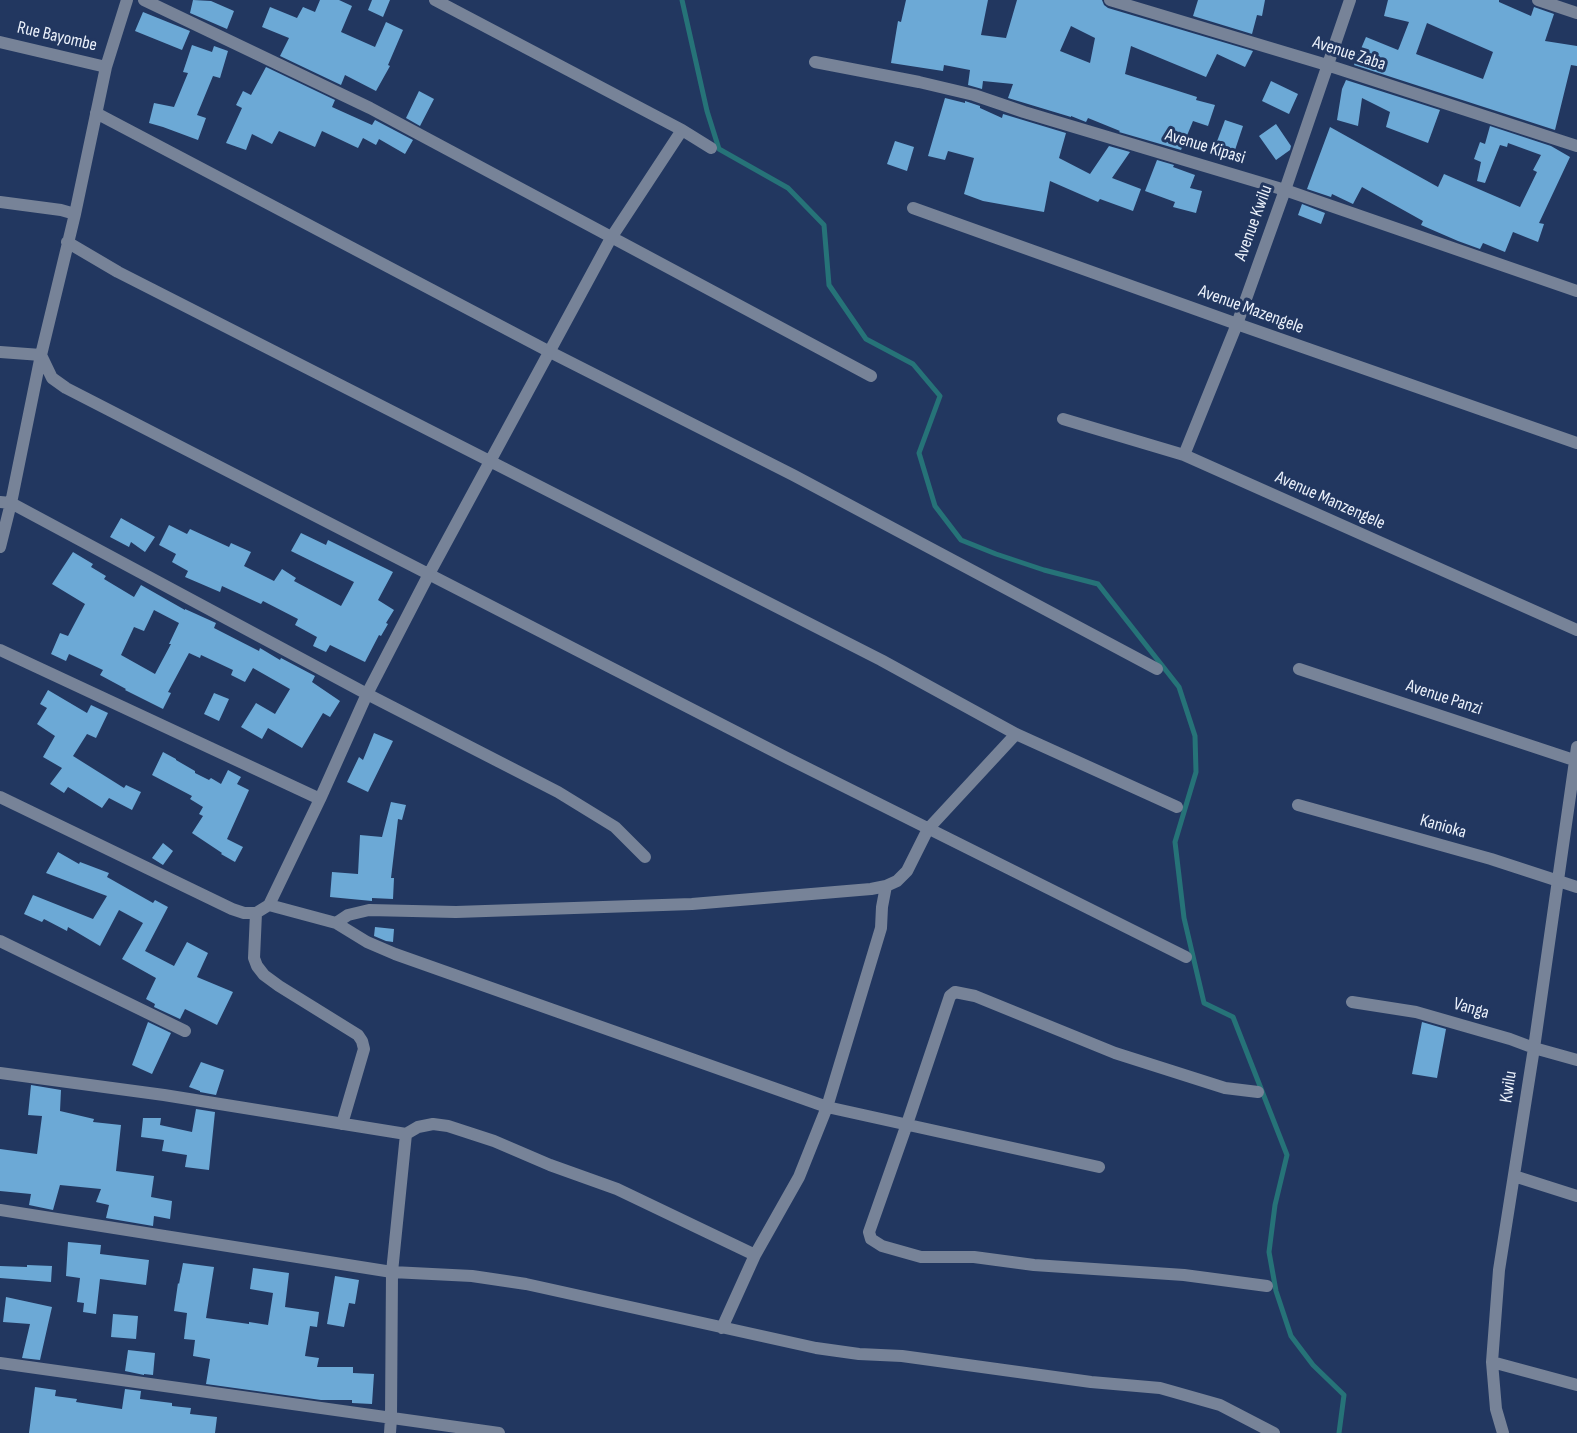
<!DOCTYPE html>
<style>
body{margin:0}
canvas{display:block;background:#223760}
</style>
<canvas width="1577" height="1433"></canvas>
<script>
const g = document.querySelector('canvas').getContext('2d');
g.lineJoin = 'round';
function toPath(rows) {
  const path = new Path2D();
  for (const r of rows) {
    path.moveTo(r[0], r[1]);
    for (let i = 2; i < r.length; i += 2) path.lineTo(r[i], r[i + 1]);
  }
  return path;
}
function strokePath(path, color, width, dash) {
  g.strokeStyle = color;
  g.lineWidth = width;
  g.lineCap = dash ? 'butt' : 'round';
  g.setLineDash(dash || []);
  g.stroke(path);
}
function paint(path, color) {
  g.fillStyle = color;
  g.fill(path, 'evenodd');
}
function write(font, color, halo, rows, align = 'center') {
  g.font = font + ' "Sofia Sans Condensed",sans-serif';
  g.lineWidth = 6;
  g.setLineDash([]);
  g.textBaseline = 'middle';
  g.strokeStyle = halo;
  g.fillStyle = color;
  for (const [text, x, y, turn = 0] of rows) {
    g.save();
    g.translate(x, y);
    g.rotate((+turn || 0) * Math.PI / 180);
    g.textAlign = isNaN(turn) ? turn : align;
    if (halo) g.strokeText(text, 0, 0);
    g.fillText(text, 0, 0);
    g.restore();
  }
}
strokePath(toPath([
 [682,0,707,111,719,149,788,188,824,225,829,285,866,339,913,364,940,396,919,453,935,506,961,540,996,554,1044,570,1098,584,1179,687,1195,736,1196,772,1175,842,1184,918,1204,1003,1233,1017,1287,1155,1275,1205,1269,1252,1276,1291,1291,1336,1313,1365,1344,1395,1339,1433]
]), '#267378', 5);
paint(toPath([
 [193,0,211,1,234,11,227,29,190,13],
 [320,0,339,0,352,6,341,32,375,47,386,22,403,30,388,65,390,66,376,91,345,75,341,85,280,56,289,38,262,27,270,7,297,18,303,7,315,12],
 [372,0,390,0,383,17,368,10],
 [906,0,988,0,981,35,1006,38,1017,0,1102,0,1104,5,1108,8,1253,51,1245,67,1217,54,1206,77,1131,46,1125,74,1197,97,1196,100,1215,105,1208,126,1193,121,1181,150,1119,132,1120,131,1088,118,1086,122,1071,116,1071,117,1008,98,1013,84,983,81,982,89,968,85,970,70,944,65,943,71,891,63,898,21,901,22],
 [1071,26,1095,38,1090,63,1060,51],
 [1198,0,1265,0,1262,16,1257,15,1252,34,1193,16],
 [1388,0,1499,0,1499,2,1531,16,1534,7,1554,14,1545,41,1577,46,1577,66,1571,65,1555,130,1354,65,1366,37,1398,50,1399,48,1409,22,1384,16],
 [1427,23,1493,52,1483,79,1416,54],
 [143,12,190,31,182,50,135,31],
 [192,45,212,52,214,46,228,51,220,78,213,76,197,115,206,118,198,140,163,127,149,123,154,103,174,107,188,73,183,72],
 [266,67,335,100,332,107,372,125,375,120,413,140,405,154,379,139,376,145,363,138,358,148,322,131,315,147,279,131,272,144,252,134,246,150,226,143,242,108,236,105,243,91,251,95],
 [1346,80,1440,110,1428,143,1386,127,1390,112,1362,98,1358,126,1337,120,1342,89],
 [1271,81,1298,94,1289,114,1262,101],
 [419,91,434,99,420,126,406,118],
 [945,98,965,103,965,101,980,106,980,108,1002,118,1003,114,1066,133,1059,158,1090,174,1109,146,1130,152,1112,178,1141,189,1133,211,1100,199,1098,202,1050,181,1044,212,983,201,964,194,974,158,948,151,945,160,928,156],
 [1225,120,1243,126,1232,159,1213,152],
 [1276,124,1291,146,1290,150,1276,160,1259,136],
 [1490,126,1551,146,1570,157,1539,223,1544,224,1538,242,1513,232,1505,252,1483,243,1480,249,1458,241,1421,225,1423,221,1362,187,1353,204,1332,194,1331,197,1307,189,1330,127,1438,187,1444,174,1520,207,1537,172,1533,170,1541,155,1508,143,1507,147,1500,145,1485,183,1477,181,1481,162,1474,159,1480,142,1485,144],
 [895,141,914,147,907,171,887,164],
 [1157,160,1174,165,1173,167,1195,175,1190,188,1202,191,1196,213,1173,207,1175,202,1145,191],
 [1302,204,1325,213,1321,224,1298,215],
 [121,518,155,537,145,552,131,542,129,547,110,537],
 [169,525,187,534,190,529,229,547,231,543,251,552,244,566,274,581,282,569,296,578,294,581,341,606,354,582,291,551,301,533,326,545,328,540,393,572,378,600,394,610,386,623,388,624,381,636,379,635,365,662,330,645,326,652,313,646,317,637,295,625,298,619,263,601,261,604,222,586,220,592,185,577,188,571,172,562,176,554,159,545],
 [73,552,93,564,91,567,106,576,104,579,134,597,141,585,185,610,185,609,216,623,214,628,259,651,260,648,280,660,281,658,315,676,312,682,340,701,330,717,323,713,302,748,268,728,262,739,241,727,256,703,275,714,290,689,253,668,245,682,231,675,233,670,201,655,200,658,189,653,168,692,171,693,163,709,125,690,126,689,100,675,103,670,69,654,66,661,51,654,60,633,68,636,85,604,52,584],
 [154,610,179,623,169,644,171,644,155,674,121,655,134,627,144,631],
 [48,690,87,713,91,705,108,713,96,738,87,734,73,756,124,788,126,785,141,792,132,810,109,798,102,808,68,787,64,793,50,784,62,768,43,757,55,736,37,724,47,708,40,704],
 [214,693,229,699,219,721,204,714],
 [374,733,393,741,368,792,347,782,359,757,363,760],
 [163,752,176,759,176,760,195,771,195,773,209,780,211,778,221,784,228,770,241,777,237,784,249,790,227,839,243,847,235,862,221,854,222,853,192,833,203,816,199,814,203,807,190,799,192,796,152,775],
 [391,802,406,805,402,820,398,819,391,878,394,878,393,899,372,898,372,901,330,897,332,872,358,874,360,835,382,837],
 [163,843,173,851,163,865,152,858],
 [58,852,79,864,80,862,109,873,107,877,153,903,155,900,168,907,145,951,174,966,187,942,208,953,197,977,233,992,217,1025,185,1009,180,1019,154,1007,155,1004,146,999,156,978,122,959,143,923,119,910,100,946,68,927,67,931,44,919,42,922,24,914,33,895,93,919,107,896,46,873],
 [375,927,394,929,393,942,386,941,374,936],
 [148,1022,171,1033,152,1074,132,1065],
 [1422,1022,1446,1029,1437,1078,1412,1074],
 [201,1062,224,1070,216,1095,200,1092,200,1091,189,1087],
 [31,1085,61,1090,60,1111,94,1119,93,1122,121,1125,116,1171,154,1176,151,1197,172,1201,170,1219,154,1216,153,1226,106,1218,109,1205,96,1202,101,1189,60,1185,53,1210,29,1205,31,1194,0,1191,0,1149,37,1154,42,1116,28,1115],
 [196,1109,215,1112,209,1170,185,1167,187,1155,162,1151,164,1140,141,1137,143,1118,161,1118,160,1125,192,1132],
 [68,1242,101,1245,100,1254,149,1260,146,1285,100,1279,96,1314,83,1312,84,1303,77,1302,80,1278,66,1276],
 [183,1263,214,1267,206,1318,249,1324,249,1322,268,1325,273,1293,250,1289,253,1268,289,1273,285,1307,319,1312,317,1327,310,1326,305,1356,319,1358,317,1367,353,1367,353,1373,374,1374,372,1404,352,1403,352,1400,321,1400,206,1384,210,1359,193,1356,195,1340,184,1339,187,1313,174,1311,178,1283,179,1284],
 [27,1265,52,1266,51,1282,0,1278,0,1266,27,1267],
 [335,1276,359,1280,355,1304,349,1303,344,1327,327,1324],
 [6,1297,52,1307,40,1360,22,1358,30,1324,3,1322],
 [113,1314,138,1316,136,1339,111,1337],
 [128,1350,155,1353,153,1375,144,1374,144,1375,125,1371],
 [35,1387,56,1390,55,1396,77,1399,76,1402,122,1409,125,1389,141,1391,140,1399,172,1403,172,1406,191,1408,190,1414,217,1417,215,1433,29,1433]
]), '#6ca9d6');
strokePath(toPath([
 [144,0,370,108,871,376],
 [435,0,682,130,711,148],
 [1110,0,1327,65,1577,146],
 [1538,0,1577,13],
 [0,42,106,67],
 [815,62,919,82,974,95,1024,112,1285,190,1577,291],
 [96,113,550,352,793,475,1157,669],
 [0,202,61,210,75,214],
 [913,208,1237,324,1577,443],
 [67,242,118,272,881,660,1016,734,1177,807],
 [0,352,41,355,52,378,66,388,787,758,1186,957],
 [1063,419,1184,455,1577,630],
 [1184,455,1237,324,1285,190,1350,0],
 [0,502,11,503,367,694,558,792,615,827,645,857],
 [0,547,11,503,41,355,75,214,106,67,127,0],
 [0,650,320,799],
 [1299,669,1577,761],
 [0,797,232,909,244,913,256,913,269,905,336,923,367,942,395,954,827,1107,1099,1167],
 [1298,805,1491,859,1577,887],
 [269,905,320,799,367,694,429,574,611,238,682,130],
 [256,913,254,958,257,966,264,975,279,986,358,1035,362,1041,364,1049,342,1124],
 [336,923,348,915,369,910,456,912,692,904,871,889,886,886,897,881,907,871,928,829,1016,734],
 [0,941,185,1031],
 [1352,1002,1416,1012,1510,1039,1534,1048,1577,1060],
 [0,1073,164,1095,406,1134,418,1127,433,1124,448,1126,494,1141,550,1165,617,1189,755,1255],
 [1258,1092,1225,1088,1115,1053,975,996,955,992,950,996,907,1124,869,1232,871,1239,882,1246,921,1257,974,1257,1034,1265,1184,1275,1267,1286],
 [1514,1176,1577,1196],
 [0,1210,392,1272,472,1276,526,1284,816,1348,859,1354,902,1356,1091,1382,1160,1388,1220,1405,1274,1433],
 [722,1328,755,1255,799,1177,827,1107,881,928,882,907,886,886],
 [1492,1362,1577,1385],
 [0,1363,499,1433],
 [390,1433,391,1418,392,1272,406,1134],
 [1503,1433,1496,1409,1492,1362,1499,1270,1534,1048,1577,747]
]), '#778398', 12);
write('18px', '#ebf1fb', '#223760', [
 ["Rue Bayombe",57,37,13],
 ["Avenue Zaba",1349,54,18],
 ["Avenue Kipasi",1205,147,17],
 ["Avenue Kwilu",1254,223,-70],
 ["Avenue Mazengele",1251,310,20],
 ["Avenue Manzengele",1330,501,24],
 ["Avenue Panzi",1444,698,18],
 ["Kanioka",1443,827,16],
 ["Vanga",1471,1009,16],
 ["Kwilu",1509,1087,-81]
]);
</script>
